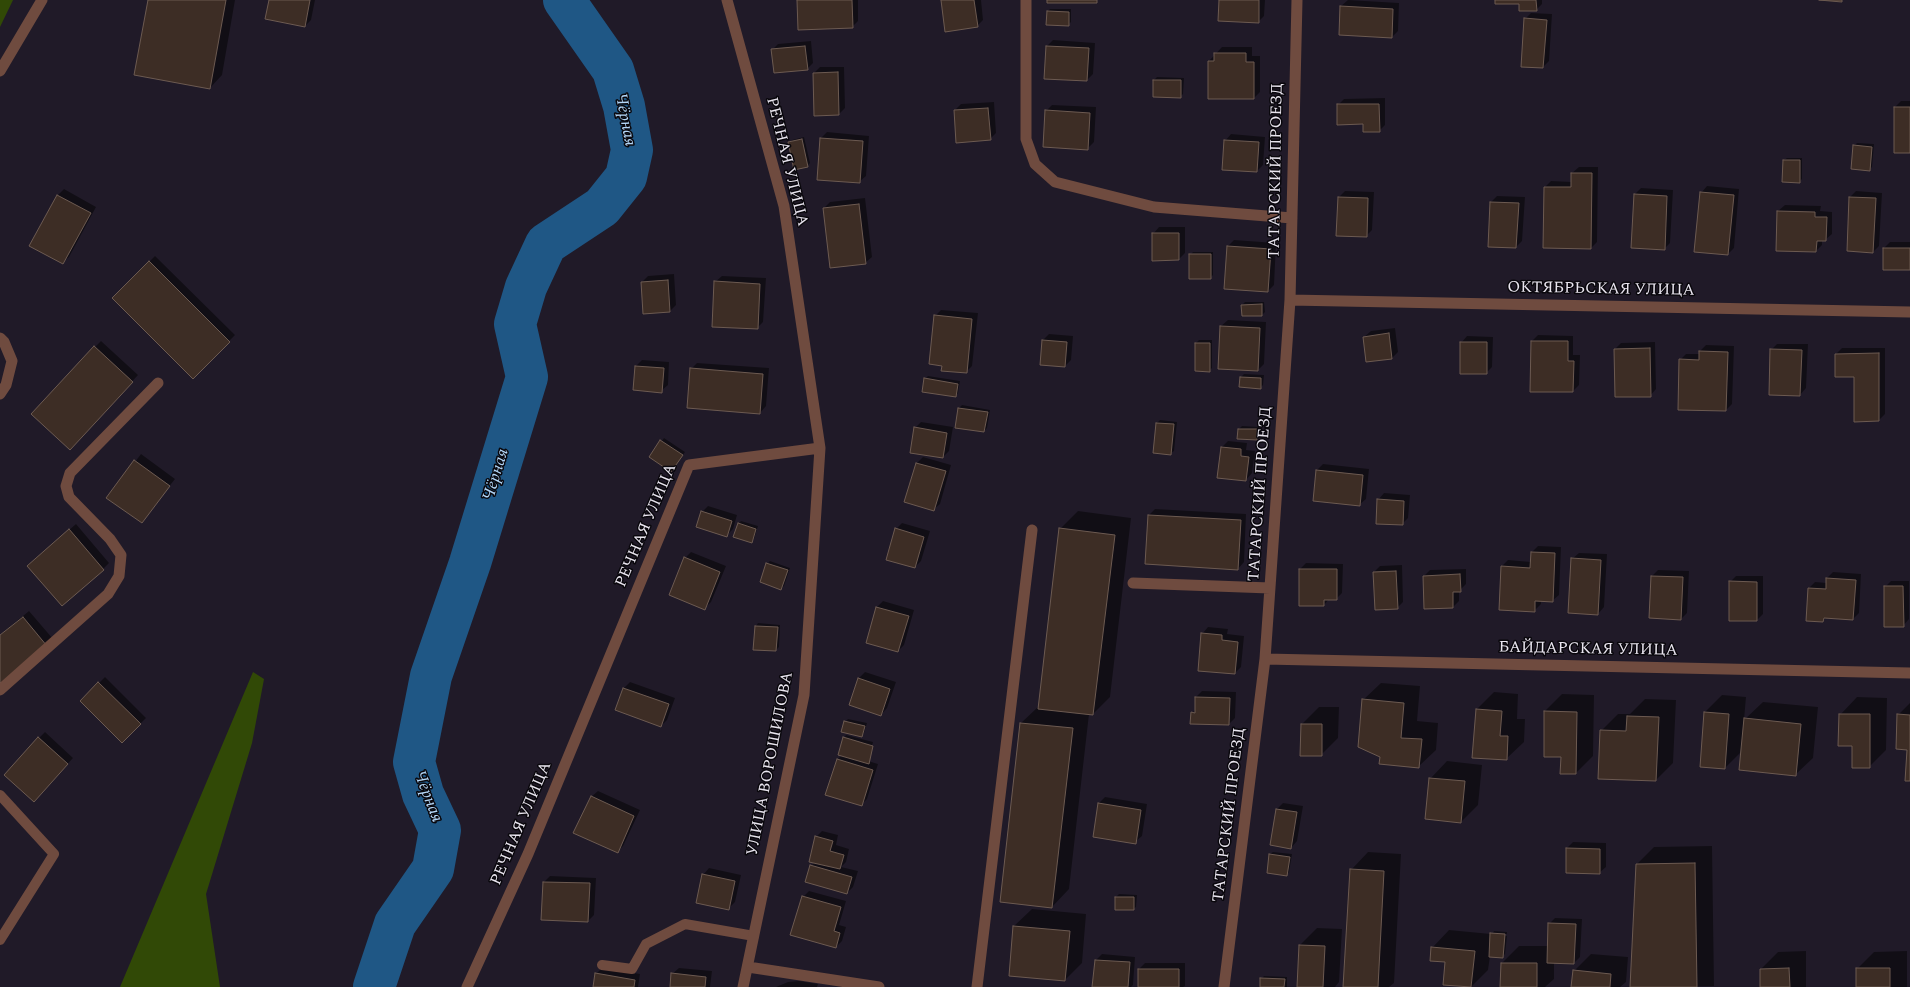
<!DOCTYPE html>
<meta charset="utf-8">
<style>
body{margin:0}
canvas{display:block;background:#201a28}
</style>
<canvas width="1910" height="987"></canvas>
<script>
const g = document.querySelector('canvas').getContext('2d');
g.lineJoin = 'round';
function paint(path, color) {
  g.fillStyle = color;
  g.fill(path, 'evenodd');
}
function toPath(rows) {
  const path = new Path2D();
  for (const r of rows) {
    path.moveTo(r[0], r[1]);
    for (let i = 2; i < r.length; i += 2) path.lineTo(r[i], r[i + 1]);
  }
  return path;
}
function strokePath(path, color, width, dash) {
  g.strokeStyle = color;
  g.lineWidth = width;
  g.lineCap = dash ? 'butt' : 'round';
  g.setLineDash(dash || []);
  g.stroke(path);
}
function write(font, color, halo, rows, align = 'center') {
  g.font = font + ' Spectral,serif';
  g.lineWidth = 3;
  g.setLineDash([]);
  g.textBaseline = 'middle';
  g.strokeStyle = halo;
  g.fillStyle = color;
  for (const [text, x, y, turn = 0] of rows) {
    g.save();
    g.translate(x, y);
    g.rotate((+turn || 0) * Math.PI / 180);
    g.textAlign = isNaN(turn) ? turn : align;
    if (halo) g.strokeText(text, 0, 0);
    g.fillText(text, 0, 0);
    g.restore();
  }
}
paint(toPath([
 [0,0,13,0,0,27],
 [253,672,264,679,252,743,206,894,220,987,120,987]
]), '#314906');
paint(toPath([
 [149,0,235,0,222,75,210,88],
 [270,0,315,0,311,20,305,26],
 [798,0,858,0,858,21,852,27],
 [942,0,981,0,983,20,977,26],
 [1220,0,1265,0,1264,16,1258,22],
 [1348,0,1399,3,1398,31,1392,37,1341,6],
 [1496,0,1542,0,1542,4,1536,10,1520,3],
 [1050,9,1071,9,1071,22,1068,25,1048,11],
 [1531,13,1552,14,1549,61,1543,67,1525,19],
 [1053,40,1095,43,1093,74,1087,80,1047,46],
 [811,41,813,63,807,69,772,50,778,44],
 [1222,47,1252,47,1252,56,1260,56,1260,92,1254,98,1209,61],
 [820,67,844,67,845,108,839,114,814,73],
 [1157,77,1184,78,1183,94,1180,97,1154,80],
 [1385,98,1385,125,1379,131,1364,123,1338,105,1344,99],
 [1901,101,1910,101,1910,152,1895,107],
 [994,102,996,133,990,139,955,110,961,104],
 [1052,105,1096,107,1094,142,1088,148,1046,111],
 [827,132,869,136,866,176,859,182,821,138],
 [1231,134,1265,137,1263,165,1257,171,1223,169,1225,141],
 [804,137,810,163,807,166,789,142,792,140],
 [1857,143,1874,144,1872,167,1869,170,1854,146],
 [1787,158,1802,158,1802,179,1799,182,1784,160],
 [1579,167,1598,167,1597,242,1591,248,1545,187,1551,181,1572,182,1572,173],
 [1707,186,1739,189,1734,248,1728,254,1701,193],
 [1641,188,1673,190,1670,243,1664,249,1635,194],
 [64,189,96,207,69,257,62,263,30,245,58,195],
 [1345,191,1374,192,1372,230,1366,236,1339,197],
 [1856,191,1882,193,1879,246,1873,252,1850,197],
 [1497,196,1525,197,1522,241,1516,247,1491,202],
 [865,198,872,257,865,263,824,208,830,202],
 [1785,205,1821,206,1820,211,1832,212,1832,234,1825,240,1822,240,1822,245,1816,251,1777,250,1778,211],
 [1159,227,1185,227,1185,253,1179,259,1153,234],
 [1234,240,1276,243,1274,285,1268,291,1227,247],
 [1890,242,1910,242,1910,269,1884,248],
 [1193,252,1213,252,1213,275,1210,278,1190,255],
 [155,256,235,335,193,378,113,298],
 [674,274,676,305,670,311,642,282,648,276],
 [722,276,766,278,763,322,757,328,715,282],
 [1245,302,1264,302,1265,312,1262,315,1242,305],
 [941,310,978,313,972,366,966,372,943,365,935,316],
 [1228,320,1266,322,1264,364,1258,370,1221,326],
 [1395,328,1398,352,1392,358,1364,337,1371,331],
 [1049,334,1073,336,1071,360,1065,366,1043,340],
 [1538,335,1573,336,1573,355,1580,355,1579,385,1573,391,1532,341],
 [1467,336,1493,337,1492,367,1486,373,1461,343],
 [1199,340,1212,340,1212,368,1209,371,1196,370,1196,343],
 [101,341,138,375,76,442,95,347],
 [1655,342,1656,389,1650,396,1615,349,1621,343],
 [1777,344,1808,344,1806,388,1800,395,1771,350],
 [1706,345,1734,346,1732,404,1726,410,1679,409,1680,360,1686,354,1700,354,1700,351],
 [1842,348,1885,348,1885,414,1879,420,1855,421,1855,376,1836,354],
 [642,360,669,362,668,385,661,391,636,366],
 [697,363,769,368,766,406,760,413,691,369],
 [1244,374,1264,375,1263,385,1260,388,1241,377],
 [928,376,960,381,958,393,956,396,925,379],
 [962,405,990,410,987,428,984,431,959,408],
 [1160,420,1177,422,1174,451,1171,453,1154,452,1157,423],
 [921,422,953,427,949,451,943,457,915,428],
 [1242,426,1259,427,1259,436,1256,439,1239,429],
 [664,438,685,452,674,468,650,457],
 [1228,441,1247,443,1246,450,1255,451,1252,473,1246,480,1222,447],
 [141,454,175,479,141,522,108,498],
 [923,457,951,465,940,504,933,510,917,463],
 [1323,464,1369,469,1366,499,1359,505,1314,501,1317,470],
 [1384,493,1410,495,1408,518,1402,524,1378,500],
 [708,506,737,515,733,529,727,535,702,512],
 [1155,509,1246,514,1244,562,1238,569,1149,515],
 [1078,511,1131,518,1110,697,1093,714,1089,714,1069,889,1052,907,1001,901,1021,723,1039,706,1060,529],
 [741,521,758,526,754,539,751,542,738,524],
 [902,523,930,531,921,561,915,567,896,529],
 [76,524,109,563,103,569,28,566],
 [1538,546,1561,547,1559,595,1552,601,1541,601,1541,604,1534,611,1502,566,1508,560,1531,562,1532,552],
 [691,552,726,566,711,602,705,608,685,558],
 [1579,553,1607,554,1604,607,1598,614,1572,559],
 [770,561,790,568,784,586,781,589,767,564],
 [1306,563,1343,564,1342,593,1336,599,1329,599,1324,605,1300,569],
 [1402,565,1403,602,1397,608,1374,572,1380,566],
 [1466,569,1466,584,1459,591,1459,601,1453,607,1424,576,1430,570],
 [1658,570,1689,571,1687,613,1681,619,1652,576],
 [1833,572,1861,574,1859,613,1853,619,1827,617,1823,621,1809,588,1815,582,1827,583,1827,578],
 [1736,576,1763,576,1763,614,1757,620,1730,582],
 [1891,581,1909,581,1909,619,1903,626,1885,587],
 [883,601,914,610,904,645,898,651,867,642,877,607],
 [29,611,53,639,0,681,0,635],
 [758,623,780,625,779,647,776,650,756,626],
 [1208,627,1228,629,1227,634,1244,636,1241,667,1235,673,1202,634],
 [865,672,896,682,887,708,881,715,850,704,859,678],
 [105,677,146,718,122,742,81,701],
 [630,682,675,698,667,720,661,726,616,710,624,688],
 [1381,683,1420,686,1417,721,1438,723,1436,750,1418,767,1381,757,1363,700],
 [1202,691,1236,692,1235,718,1229,724,1192,713,1196,709,1196,697],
 [1494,692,1518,694,1517,719,1525,719,1524,742,1506,759,1477,709],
 [1562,694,1594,695,1593,756,1576,773,1562,756,1545,711],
 [1722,695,1746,697,1744,720,1763,702,1818,707,1813,758,1795,775,1742,751,1725,768,1705,712],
 [1857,697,1887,698,1886,750,1869,767,1853,745,1840,715],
 [1645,699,1676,700,1673,763,1656,780,1601,731,1618,714,1630,714],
 [1910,703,1910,780,1908,749,1898,715],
 [1319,707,1339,707,1338,738,1321,755,1302,724],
 [848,719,867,723,864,733,862,736,845,722],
 [45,732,73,758,40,794,39,738],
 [846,735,873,742,868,761,878,764,867,799,861,805,837,760,842,755,844,738],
 [1447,761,1482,765,1478,805,1461,822,1430,779],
 [598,791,640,810,623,846,617,852,591,797],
 [1105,797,1147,804,1142,836,1135,842,1099,803],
 [1283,803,1303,806,1297,841,1291,848,1277,809],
 [822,831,838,835,836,845,849,849,846,862,841,867,858,871,853,887,847,893,811,866,815,862,816,837],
 [1573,842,1606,843,1606,867,1599,873,1567,848],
 [1712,846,1714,986,1631,987,1637,864,1654,847],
 [1273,852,1292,854,1289,872,1287,875,1270,854],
 [1368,852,1401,854,1394,983,1389,987,1344,987,1351,870],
 [709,868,741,875,735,902,729,908,703,875],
 [550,876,596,878,594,915,588,921,542,919,544,882],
 [809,891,846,901,839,925,846,927,842,941,836,947,803,897],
 [1119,894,1137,895,1136,907,1133,909,1116,897],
 [1032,909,1086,914,1082,963,1065,980,1014,926],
 [1555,918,1582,919,1580,957,1574,963,1554,962,1554,979,1545,987,1501,987,1502,963,1519,946,1548,946,1549,924],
 [1317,928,1342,929,1339,982,1335,987,1298,987,1300,945],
 [1449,930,1491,934,1492,933,1492,935,1507,936,1505,954,1502,957,1490,956,1488,970,1471,987,1432,948],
 [1494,931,1507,932,1507,934,1493,933],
 [1806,951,1806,987,1761,987,1761,969,1778,952],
 [1907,951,1907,987,1857,987,1857,969,1874,952],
 [1102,954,1135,957,1133,985,1131,987,1093,987,1096,960],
 [1591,954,1628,957,1626,982,1620,987,1572,987,1574,971],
 [1145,963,1185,963,1185,986,1183,987,1139,987,1139,969],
 [602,968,640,974,638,987,594,987,596,974],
 [679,968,712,971,710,987,671,987,672,974],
 [1264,976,1287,977,1287,987,1261,987,1261,979],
 [799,981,818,984,817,987,776,987,788,982]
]), '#0007');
strokePath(toPath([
 [374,987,395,924,433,869,440,830,423,794,414,762,431,676,470,563,527,377,515,324,526,287,546,244,602,207,626,177,632,150,624,106,613,70,564,0]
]), '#1f5785', 42);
const building = toPath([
 [148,0,226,0,210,89,134,75,148,0],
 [269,0,310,0,305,27,265,19,269,0],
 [797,0,852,0,853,28,798,30,797,0],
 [941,0,974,0,978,27,945,32,941,0],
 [1047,0,1097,0,1097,3,1047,3,1047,0],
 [1219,0,1259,0,1259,23,1218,21,1219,0],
 [1495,0,1536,0,1537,11,1519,11,1519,4,1495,4,1495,0],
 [1819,0,1842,0,1842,2,1819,0],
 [1340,6,1393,9,1392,38,1339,35,1340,6],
 [1047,11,1069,12,1069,26,1046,25,1047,11],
 [1524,18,1547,20,1543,68,1521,67,1524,18],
 [805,46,808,70,774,73,771,49,805,46],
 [1046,46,1089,48,1087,81,1044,79,1046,46],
 [1214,53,1246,53,1246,62,1254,62,1254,99,1208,99,1208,61,1214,61,1214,53],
 [838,72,839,115,814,116,813,73,838,72],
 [1153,80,1181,80,1181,98,1153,97,1153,80],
 [1337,104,1379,104,1380,132,1363,132,1363,124,1337,125,1337,104],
 [1894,107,1910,107,1910,153,1894,153,1894,107],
 [988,108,991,140,956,143,954,110,988,108],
 [1045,110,1090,113,1088,150,1043,147,1045,110],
 [820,138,863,141,860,183,817,180,820,138],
 [802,139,808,167,794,170,788,142,802,139],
 [1224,140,1259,142,1257,172,1222,170,1224,140],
 [1853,145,1872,147,1870,171,1851,169,1853,145],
 [1783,160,1800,160,1800,183,1782,182,1783,160],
 [1571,173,1592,173,1591,249,1543,248,1544,187,1571,187,1571,173],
 [1700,192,1734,195,1728,255,1694,252,1700,192],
 [1634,194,1667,196,1665,250,1631,248,1634,194],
 [57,195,91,213,63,264,29,246,57,195],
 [1338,197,1368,198,1367,237,1336,236,1338,197],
 [1849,197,1876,198,1873,253,1847,251,1849,197],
 [1490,202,1519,203,1516,248,1488,247,1490,202],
 [859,204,866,264,830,268,823,208,859,204],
 [1777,211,1815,212,1815,217,1827,217,1826,241,1817,241,1816,252,1776,251,1777,211],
 [1152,233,1179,233,1179,260,1152,261,1152,233],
 [1227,246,1271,249,1268,292,1224,289,1227,246],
 [1883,248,1910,248,1910,270,1883,270,1883,248],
 [1189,254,1211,254,1211,279,1189,279,1189,254],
 [149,261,230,342,193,379,112,298,149,261],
 [668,280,670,312,643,314,641,282,668,280],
 [714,281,760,284,758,329,712,327,714,281],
 [1262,304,1262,316,1242,316,1241,305,1262,304],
 [934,315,972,319,967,373,941,371,942,366,929,364,934,315],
 [1220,326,1260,328,1258,371,1218,369,1220,326],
 [1389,333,1392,359,1366,362,1363,337,1389,333],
 [1042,340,1067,342,1065,367,1040,365,1042,340],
 [1531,341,1568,341,1568,361,1574,361,1573,392,1530,392,1531,341],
 [1460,342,1487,342,1487,374,1460,374,1460,342],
 [1195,343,1210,343,1210,372,1195,371,1195,343],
 [94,346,133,382,70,450,31,414,94,346],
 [1650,348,1651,397,1615,397,1614,349,1650,348],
 [1770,349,1802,350,1800,396,1769,395,1770,349],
 [1699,351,1728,352,1726,411,1678,410,1679,359,1699,360,1699,351],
 [1879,353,1879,421,1854,422,1854,377,1835,377,1835,354,1879,353],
 [635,366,664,368,662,393,633,390,635,366],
 [690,368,763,374,760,414,687,408,690,368],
 [1240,377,1261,378,1261,389,1239,387,1240,377],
 [924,378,958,384,956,397,922,392,924,378],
 [958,408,988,412,984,432,955,428,958,408],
 [1156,423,1174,424,1171,455,1153,453,1156,423],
 [914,427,947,433,943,458,910,453,914,427],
 [1238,429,1257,429,1257,440,1237,439,1238,429],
 [660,440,683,455,671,472,649,457,660,440],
 [1221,447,1241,449,1241,456,1249,457,1246,481,1217,478,1221,447],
 [134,460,170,486,142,523,106,498,134,460],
 [916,463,946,471,934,511,904,502,916,463],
 [1316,470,1363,475,1360,506,1313,501,1316,470],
 [1377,499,1404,501,1403,525,1376,524,1377,499],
 [701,511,732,521,727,537,696,527,701,511],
 [1148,515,1241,520,1238,570,1145,564,1148,515],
 [738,523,756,529,752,543,733,537,738,523],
 [895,528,924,537,915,568,886,560,895,528],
 [1059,528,1115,535,1093,715,1038,709,1059,528],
 [69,529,104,570,62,606,27,566,69,529],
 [1531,552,1555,553,1553,602,1535,601,1535,612,1499,610,1501,566,1530,568,1531,552],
 [684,557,720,572,705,610,669,595,684,557],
 [1571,558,1601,560,1598,615,1568,613,1571,558],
 [766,563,788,570,781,590,760,582,766,563],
 [1299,569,1337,569,1337,600,1324,600,1324,606,1299,606,1299,569],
 [1396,571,1398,609,1375,610,1373,572,1396,571],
 [1460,574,1461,592,1453,592,1453,608,1424,609,1423,576,1460,574],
 [1651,576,1683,577,1681,620,1649,618,1651,576],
 [1826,578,1856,580,1853,620,1824,618,1823,622,1806,621,1808,588,1826,589,1826,578],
 [1729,581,1757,582,1757,621,1729,621,1729,581],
 [1884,586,1903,586,1904,627,1884,627,1884,586],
 [876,607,909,616,898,652,866,643,876,607],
 [23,617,47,646,2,684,0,682,0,635,23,617],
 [755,626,778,627,776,651,753,650,755,626],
 [1201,633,1222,635,1222,640,1238,642,1235,674,1198,671,1201,633],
 [858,678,890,689,881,716,849,705,858,678],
 [98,682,141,724,122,743,80,701,98,682],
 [623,688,669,704,661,727,615,710,623,688],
 [1195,697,1230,698,1229,725,1190,724,1191,712,1195,713,1195,697],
 [1362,699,1404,703,1401,738,1422,739,1419,768,1379,764,1380,757,1358,747,1362,699],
 [1476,709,1502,711,1500,736,1508,736,1507,760,1472,758,1476,709],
 [1544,711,1577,712,1576,774,1560,774,1561,757,1544,757,1544,711],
 [1704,712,1729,714,1725,769,1700,767,1704,712],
 [1839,714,1870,714,1870,768,1852,768,1852,746,1838,746,1839,714],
 [1897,714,1910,715,1910,781,1905,781,1907,750,1896,749,1897,714],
 [1627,716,1659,717,1656,781,1598,779,1600,730,1626,731,1627,716],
 [1744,718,1801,724,1796,776,1739,770,1744,718],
 [844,721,865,726,862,737,841,732,844,721],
 [1020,723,1073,728,1052,908,1000,902,1020,723],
 [1301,724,1322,724,1322,756,1300,756,1301,724],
 [38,737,68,764,34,802,4,775,38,737],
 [843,737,873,746,869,764,838,755,843,737],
 [837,759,873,770,862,806,825,795,837,759],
 [1429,778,1465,781,1461,823,1425,819,1429,778],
 [591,796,634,816,618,853,573,833,591,796],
 [1098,803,1141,810,1136,844,1093,837,1098,803],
 [1276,809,1297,812,1291,849,1270,845,1276,809],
 [815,836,833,841,830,851,844,855,840,869,809,862,815,836],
 [1566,848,1600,849,1600,874,1566,873,1566,848],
 [1269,854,1290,857,1287,876,1267,873,1269,854],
 [1695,863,1697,987,1630,987,1636,864,1695,863],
 [810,865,852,877,847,894,805,882,810,865],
 [1350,869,1384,871,1378,987,1343,987,1350,869],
 [702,874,735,881,729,910,696,903,702,874],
 [543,882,590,883,588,922,541,920,543,882],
 [802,896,841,907,834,931,840,933,836,948,790,935,802,896],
 [1115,897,1134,897,1134,910,1115,910,1115,897],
 [1548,923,1576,924,1574,964,1547,963,1548,923],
 [1013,926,1070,931,1065,981,1009,976,1013,926],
 [1490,933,1505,934,1503,958,1489,957,1490,933],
 [1299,945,1325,946,1323,987,1297,987,1299,945],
 [1431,947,1475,951,1471,987,1443,985,1445,962,1430,961,1431,947],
 [1095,960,1130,962,1128,987,1092,987,1095,960],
 [1501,963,1537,963,1537,987,1500,987,1501,963],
 [1789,968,1790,987,1760,987,1760,969,1789,968],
 [1856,968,1890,968,1890,987,1856,987,1856,968],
 [1138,969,1179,969,1179,987,1138,987,1138,969],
 [1573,970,1611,974,1610,987,1571,987,1573,970],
 [595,973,635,980,634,987,593,987,595,973],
 [671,973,706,977,705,987,670,987,671,973],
 [1260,978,1285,979,1284,987,1260,987,1260,978]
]);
paint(building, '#3d2d25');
strokePath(building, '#6c5a51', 1);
strokePath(toPath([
 [0,795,54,854,0,940],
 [602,965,632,969,646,944,685,924,754,936]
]), '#6f4b3f', 10);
strokePath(toPath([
 [1026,0,1026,139,1035,164,1055,182,1154,207,1292,218],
 [0,71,42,0],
 [1290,300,1910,312],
 [0,338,4,342,12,361,6,385,0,394],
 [1133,583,1270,588],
 [1265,659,1910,673],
 [0,690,108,594,119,576,121,555,110,539,69,497,66,486,70,473,158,383],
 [748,967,879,987],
 [467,987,528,854,689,465,820,448,784,206,727,0],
 [743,987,804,695,820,448],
 [977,987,1032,530],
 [1224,987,1265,659,1290,300,1297,0]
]), '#6f4b3f', 11);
write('16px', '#e9e5ef', '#09070c', [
 ["РЕЧНАЯ УЛИЦА",786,162,76],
 ["ТАТАРСКИЙ ПРОЕЗД",1277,171,-89],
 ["ОКТЯБРЬСКАЯ УЛИЦА",1601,290,1],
 ["ТАТАРСКИЙ ПРОЕЗД",1261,494,-86],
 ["РЕЧНАЯ УЛИЦА",647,526,-67],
 ["БАЙДАРСКАЯ УЛИЦА",1588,650,1],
 ["УЛИЦА ВОРОШИЛОВА",771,764,-79],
 ["ТАТАРСКИЙ ПРОЕЗД",1230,815,-83],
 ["РЕЧНАЯ УЛИЦА",522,824,-67]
]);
write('italic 17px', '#b3d6f7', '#09070c', [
 ["Чёрная",624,120,79],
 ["Чёрная",497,475,-73],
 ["Чёрная",427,797,69]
]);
</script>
